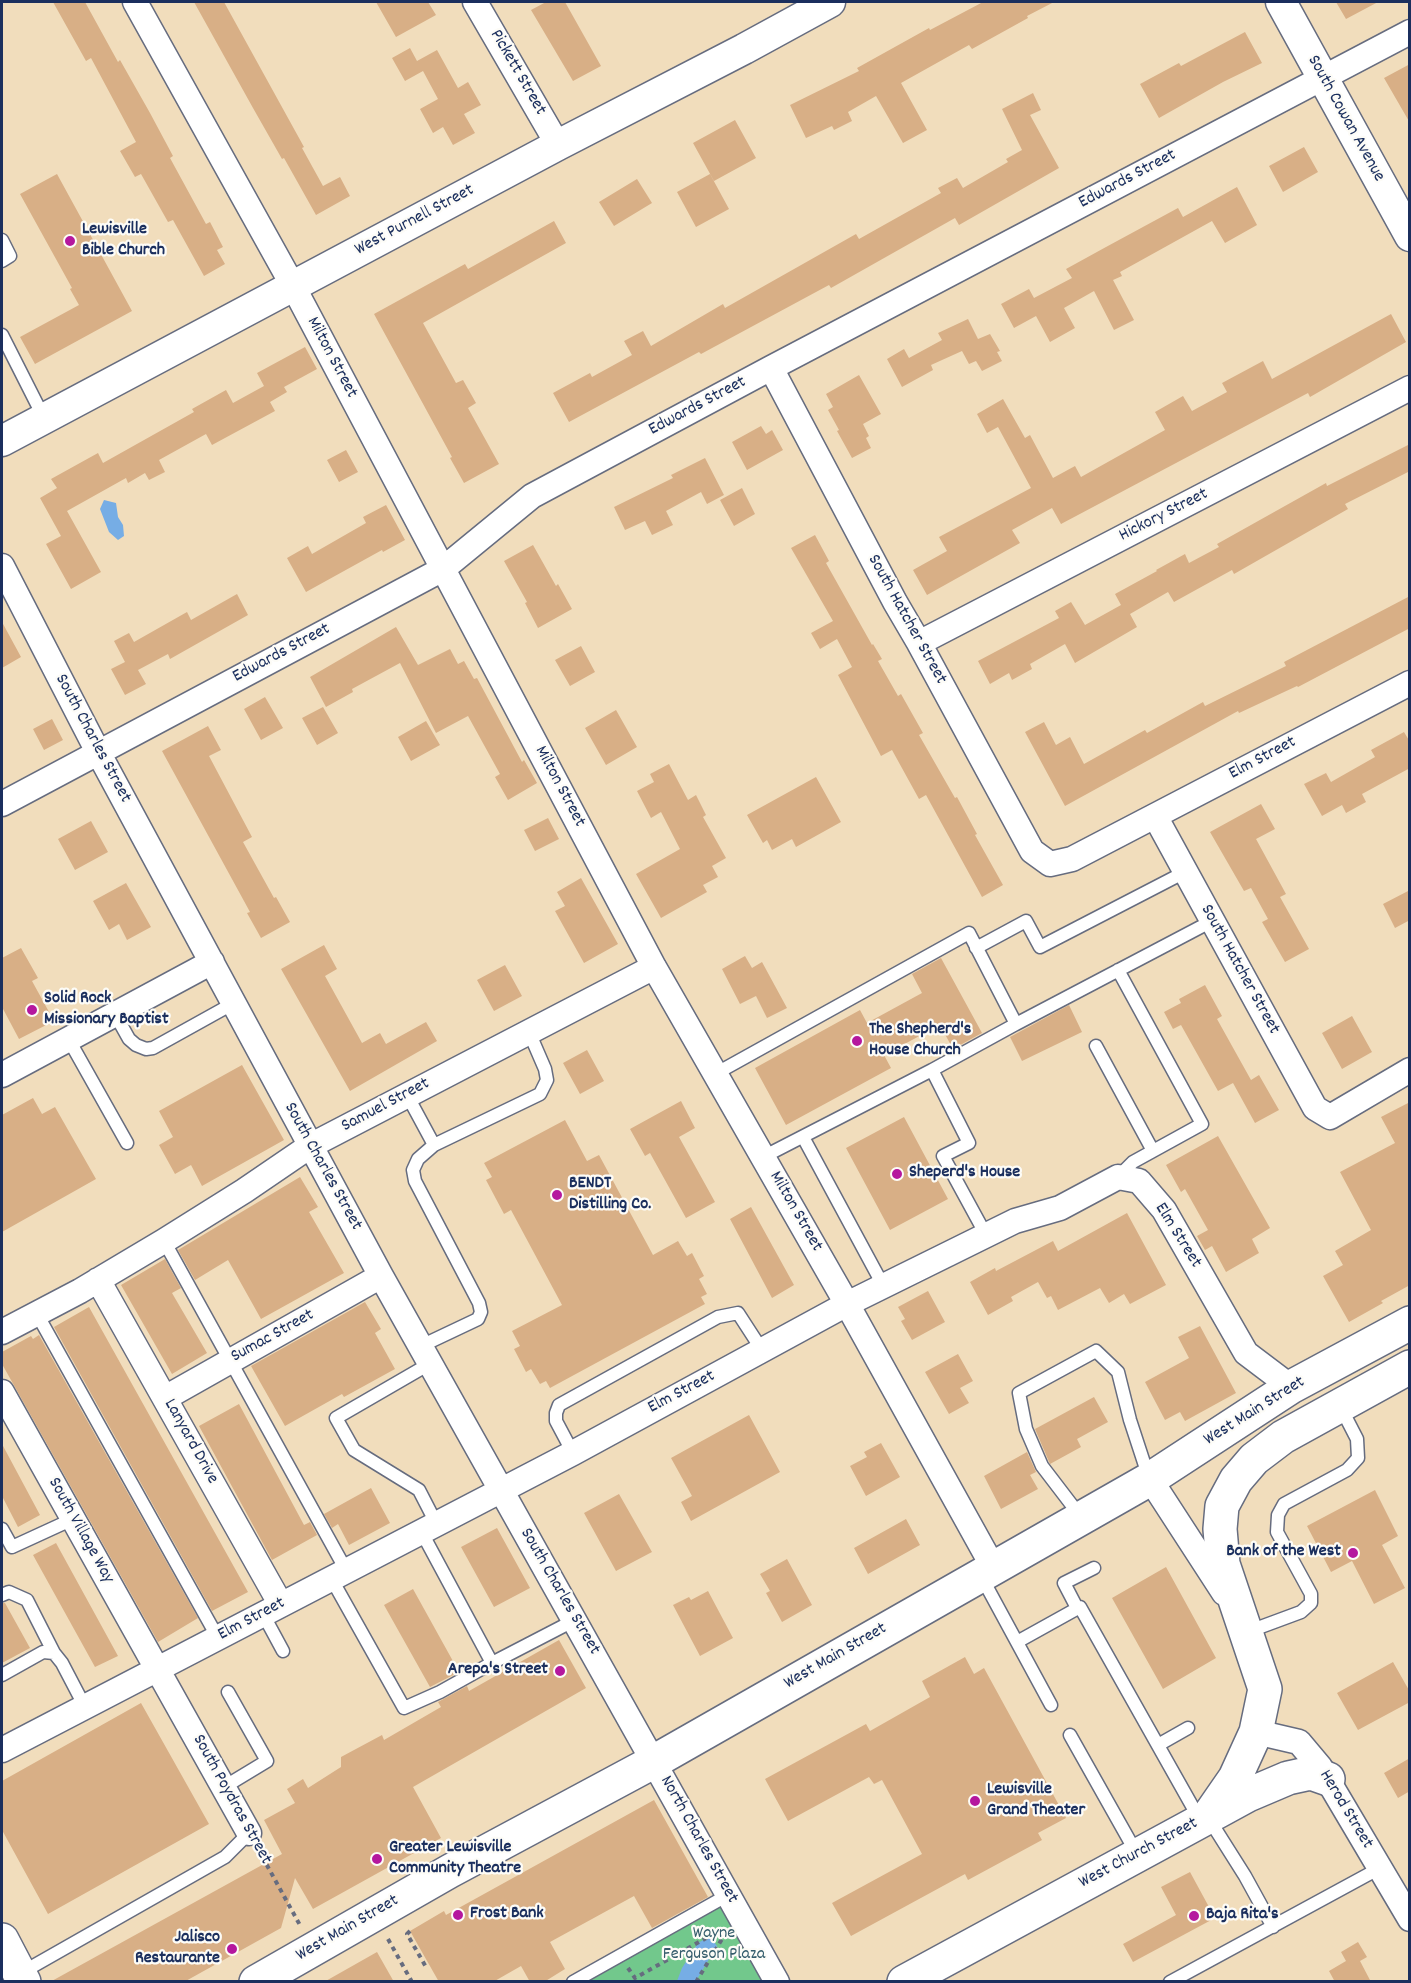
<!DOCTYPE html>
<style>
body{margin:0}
#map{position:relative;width:1411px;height:1983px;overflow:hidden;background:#f1ddbc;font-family:Dekko,sans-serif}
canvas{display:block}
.frame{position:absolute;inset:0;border:3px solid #1b2f5e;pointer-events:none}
</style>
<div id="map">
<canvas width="1411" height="1983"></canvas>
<div class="frame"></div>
</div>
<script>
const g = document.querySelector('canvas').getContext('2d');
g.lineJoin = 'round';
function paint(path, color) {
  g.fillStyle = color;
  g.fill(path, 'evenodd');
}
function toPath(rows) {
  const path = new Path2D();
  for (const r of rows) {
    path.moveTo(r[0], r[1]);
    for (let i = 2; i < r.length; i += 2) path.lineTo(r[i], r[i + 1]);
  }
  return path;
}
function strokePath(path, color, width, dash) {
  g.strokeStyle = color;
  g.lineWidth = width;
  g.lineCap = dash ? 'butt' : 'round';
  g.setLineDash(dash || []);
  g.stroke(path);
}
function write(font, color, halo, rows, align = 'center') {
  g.font = font + ' Dekko,sans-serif';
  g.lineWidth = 4.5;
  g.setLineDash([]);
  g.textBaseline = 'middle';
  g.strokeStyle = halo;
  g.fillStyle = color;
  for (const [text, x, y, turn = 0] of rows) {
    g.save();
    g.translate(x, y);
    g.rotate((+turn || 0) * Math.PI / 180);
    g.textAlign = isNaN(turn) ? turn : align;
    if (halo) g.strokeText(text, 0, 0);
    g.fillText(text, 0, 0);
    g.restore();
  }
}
paint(toPath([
 [728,1895,777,1982,573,1982]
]), '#72c88c');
paint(toPath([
 [104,500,116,503,118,517,123,525,124,536,118,540,109,532,100,509],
 [710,1936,717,1946,696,1981,677,1981,682,1968,698,1943]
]), '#76ade5');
paint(toPath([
 [53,2,85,2,118,62,120,60,150,113,173,156,170,158,206,224,210,222,223,247,217,250,225,264,204,276,173,220,168,222,141,174,135,177,120,151,136,142,91,58,86,61],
 [194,2,224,2,304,147,302,148,323,186,340,177,350,196,316,215,284,158,282,159,253,108],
 [376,2,428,2,436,15,396,37],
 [546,2,565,2,601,66,573,81,531,10],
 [983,2,1054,2,1027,16,1028,18,972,49,969,45,901,83,927,130,903,143,876,96,848,112,852,121,834,130,832,126,806,138,790,105,859,71,857,68,929,28,930,30],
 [1336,2,1378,2,1346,19],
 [1245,32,1262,63,1223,82,1159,118,1140,84,1179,63,1181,66],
 [410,48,417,61,437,50,458,88,468,82,481,105,464,114,475,133,453,145,443,127,433,133,420,109,438,99,423,71,405,81,392,58],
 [1410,64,1410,123,1384,78],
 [1033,93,1041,110,1030,115,1059,168,959,225,955,218,831,288,829,285,701,354,699,352,569,422,553,393,590,373,592,377,632,355,624,341,643,331,651,346,723,304,725,308,856,234,859,239,941,193,938,188,957,178,963,188,1008,162,1006,159,1022,150,1002,109],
 [735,120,756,158,714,181,693,143],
 [1304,147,1318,172,1283,192,1269,166],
 [57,174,132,311,35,364,20,337,79,305,70,289,72,288,20,194],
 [710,174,729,209,696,227,677,192],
 [637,179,652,203,614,226,599,202],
 [1237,187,1257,225,1225,243,1212,221,1120,272,1122,276,1113,280,1134,320,1114,330,1094,291,1064,308,1075,328,1050,342,1036,316,1014,328,1001,304,1029,289,1034,298,1072,278,1066,269,1106,247,1178,208,1183,217],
 [554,221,566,243,423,323,456,383,463,380,476,403,468,408,499,464,464,483,450,458,452,457,374,314,465,264,468,269],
 [1391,314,1406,342,1310,397,1308,393,1061,524,1052,508,1012,530,1020,543,927,595,913,570,947,551,939,537,1031,488,998,427,987,433,977,414,1003,399,1025,438,1030,435,1053,478,1075,466,1081,477,1165,430,1155,412,1183,396,1192,411,1227,392,1222,383,1263,361,1272,379],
 [968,319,978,339,990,334,1000,351,997,352,1002,361,982,371,976,361,969,364,962,351,931,365,933,370,902,387,887,359,904,349,909,358,942,340,938,333],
 [305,347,317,369,284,387,287,392,270,402,275,411,212,445,206,434,159,460,165,472,149,480,145,473,128,483,126,478,67,511,101,572,71,589,46,544,61,536,40,498,57,488,51,479,98,453,103,463,194,412,192,409,226,390,233,403,264,386,257,373],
 [859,375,881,414,863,424,869,436,866,438,871,448,852,458,837,431,839,430,828,410,833,407,826,394],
 [761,426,766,434,772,430,783,450,747,470,732,442],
 [1410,444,1410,471,1345,504,1348,509,1234,574,1232,570,1174,602,1168,592,1130,614,1137,627,1075,663,1065,644,1030,664,1032,669,1012,680,1009,673,990,684,978,661,1059,618,1055,611,1071,602,1085,625,1121,605,1115,594,1157,571,1156,570,1185,554,1189,563,1219,547,1217,544,1326,483,1327,486],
 [346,450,358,472,339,482,327,460],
 [705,458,724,495,707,504,701,492,666,511,673,525,652,535,645,521,625,530,614,507,673,478,671,475],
 [742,488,755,514,734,526,720,500],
 [386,505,405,540,383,552,382,550,306,592,287,558,308,546,312,554,366,523,363,517],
 [815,535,829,561,826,563,872,645,873,644,882,659,878,661,898,696,901,694,923,733,919,735,955,798,957,797,977,834,975,835,1003,885,982,897,926,795,919,799,892,750,881,756,838,675,852,667,837,639,820,649,811,633,833,621,791,548],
 [533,545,556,586,558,584,572,609,538,628,525,603,527,602,504,561],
 [237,594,248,615,170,659,168,654,138,670,146,684,125,695,111,669,125,662,114,641,129,633,134,642,187,612,191,620],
 [1410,596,1410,628,1298,687,1297,686,1239,713,1238,711,1065,806,1025,732,1044,722,1056,745,1070,737,1084,764,1145,730,1147,733,1203,702,1205,706,1286,666,1284,662],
 [2,622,21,657,2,668],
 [396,627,418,665,450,649,458,664,464,661,474,679,477,678,522,762,524,760,537,783,508,800,495,777,500,774,468,716,436,733,400,663,352,689,353,692,326,707,310,677],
 [581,646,595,672,570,686,555,660],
 [265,697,283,728,261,740,244,709],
 [323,707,338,733,317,745,302,718],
 [616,710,637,747,606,765,585,728],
 [52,719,63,740,44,750,33,729],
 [426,721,440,745,411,761,398,737],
 [208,726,221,750,209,756,252,837,243,842,274,898,276,897,290,922,261,938,247,913,250,912,162,751],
 [1404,732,1410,742,1410,768,1362,794,1366,802,1346,813,1342,805,1322,816,1304,784,1326,773,1331,782,1375,757,1371,750],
 [669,764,688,800,696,795,706,815,703,817,726,858,712,866,718,877,703,885,707,892,661,918,636,874,680,849,661,812,651,818,637,791,654,782,650,774],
 [816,777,841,822,796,847,792,839,772,850,767,840,763,843,747,815],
 [1261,804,1275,829,1256,839,1286,894,1280,897,1309,949,1285,962,1262,922,1268,919,1251,888,1244,891,1210,832],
 [548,818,559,839,535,851,524,830],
 [91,821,108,852,75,870,58,839],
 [581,878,618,944,584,963,555,911,565,906,557,892],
 [126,883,151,927,127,940,119,924,109,930,93,901],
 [1410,890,1410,920,1395,928,1383,904],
 [324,945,337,969,325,976,362,1043,380,1033,386,1044,426,1022,437,1041,350,1091,281,969],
 [21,948,38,978,32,981,54,1021,19,1039,2,1007,2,958],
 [745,956,752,968,762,962,787,1008,767,1018,756,996,740,1004,722,969],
 [941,958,982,1033,953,1049,940,1025,884,1055,891,1068,786,1125,755,1068,860,1010,867,1023,922,993,912,974],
 [505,965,522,996,494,1011,477,980],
 [1205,985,1222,1016,1217,1019,1251,1080,1259,1075,1279,1110,1255,1123,1233,1083,1218,1091,1181,1025,1173,1029,1164,1012,1181,1003,1179,999],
 [1069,1005,1082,1032,1022,1061,1010,1037],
 [1352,1016,1372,1052,1342,1069,1322,1033],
 [587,1050,604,1081,580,1094,563,1063],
 [242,1065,284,1140,202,1186,191,1165,175,1174,159,1145,173,1137,159,1111],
 [33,1098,42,1114,55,1107,96,1179,2,1232,2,1115],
 [681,1101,695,1128,679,1137,715,1202,686,1218,650,1153,645,1156,630,1129],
 [1410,1102,1410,1285,1381,1301,1383,1303,1349,1322,1323,1276,1343,1265,1335,1251,1371,1230,1340,1172,1395,1143,1381,1117],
 [904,1117,948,1199,890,1230,846,1148],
 [565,1120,587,1161,599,1155,653,1255,678,1241,687,1256,692,1253,704,1276,699,1279,707,1294,701,1297,705,1304,550,1388,546,1381,540,1384,531,1369,526,1372,514,1349,520,1346,512,1331,562,1305,511,1210,504,1214,486,1180,492,1177,484,1163],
 [1218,1136,1270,1228,1252,1239,1259,1253,1226,1272,1212,1246,1205,1250,1197,1236,1208,1230,1185,1189,1181,1192,1166,1165],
 [300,1177,318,1207,309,1212,344,1273,261,1319,228,1260,195,1280,178,1250],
 [751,1207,794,1285,772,1298,730,1219],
 [1127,1213,1166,1285,1130,1304,1124,1294,1109,1303,1100,1288,1058,1310,1051,1296,1047,1298,1038,1282,1011,1297,1013,1301,988,1315,970,1282,995,1268,996,1271,1053,1241,1058,1251],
 [165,1259,181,1288,172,1293,207,1353,172,1374,121,1285],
 [928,1291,945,1322,912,1340,901,1321,905,1319,898,1307],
 [365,1302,381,1329,375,1333,395,1369,344,1397,342,1394,285,1426,251,1366],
 [89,1307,248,1592,212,1611,54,1327],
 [1200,1326,1236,1393,1185,1421,1180,1412,1165,1420,1145,1382,1189,1358,1178,1337],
 [39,1335,198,1618,158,1642,2,1364,2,1352,31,1336,33,1339],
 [958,1354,973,1381,960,1388,969,1403,949,1414,925,1372],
 [1094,1397,1108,1422,1077,1439,1081,1447,1050,1464,1035,1429],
 [239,1404,304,1525,310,1522,317,1535,272,1560,199,1426],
 [749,1415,780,1472,691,1521,681,1502,692,1496,671,1458],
 [881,1443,900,1477,866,1496,850,1466,867,1457,864,1452],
 [2,1444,40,1515,18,1527,2,1496],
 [1027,1452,1036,1472,1030,1475,1038,1489,1001,1509,984,1476],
 [371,1488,390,1523,349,1545,338,1524,332,1528,324,1514],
 [1375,1490,1398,1536,1382,1545,1405,1588,1374,1604,1352,1561,1331,1572,1307,1526],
 [619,1494,652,1552,616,1571,584,1513],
 [906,1519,920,1545,868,1574,854,1548],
 [497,1528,530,1588,494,1607,461,1547],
 [56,1543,118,1656,95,1667,33,1555],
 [787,1559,812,1605,782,1622,766,1593,770,1591,760,1574],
 [1166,1567,1216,1658,1163,1689,1112,1598],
 [413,1589,459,1672,430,1687,384,1605],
 [708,1591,733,1638,700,1656,673,1605,689,1597,691,1600],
 [2,1603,5,1603,30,1648,2,1663],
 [559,1640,586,1688,413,1787,441,1838,313,1909,295,1878,281,1928,184,1982,50,1982,282,1854,264,1820,295,1803,287,1789,303,1779,308,1788,341,1767,341,1757,382,1735,384,1740,441,1707,438,1702,467,1686,469,1691],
 [965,1657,974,1674,984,1668,1066,1818,1038,1833,1042,1840,968,1880,965,1874,851,1936,832,1903,922,1854,882,1780,874,1784,869,1777,788,1821,765,1779,866,1724,870,1731,930,1697,922,1681],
 [1393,1662,1410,1692,1410,1702,1358,1730,1337,1693],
 [141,1703,209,1824,48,1914,2,1830,2,1781],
 [1410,1758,1410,1791,1398,1798,1384,1773],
 [654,1800,708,1897,652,1928,634,1896,550,1942,565,1969,544,1982,530,1982,521,1966,493,1982,439,1982,410,1931,444,1911,446,1915],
 [1190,1872,1215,1918,1133,1962,1123,1944,1176,1915,1161,1887],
 [1358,1942,1367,1957,1360,1961,1371,1982,1335,1982,1329,1971,1346,1961,1341,1952],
 [377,1952,394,1982,324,1982]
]), '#d8af86');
const service = toPath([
 [2,240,10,256,2,261],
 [2,335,44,418],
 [976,948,1026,921,1040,947,1185,872],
 [115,1014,129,1039,136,1045,146,1049,153,1048,234,1003],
 [1016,1024,1212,921],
 [69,1040,127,1143],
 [1096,1046,1153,1151],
 [715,1074,969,933,1016,1024,932,1070],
 [407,1095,434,1145],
 [803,1137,884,1287],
 [763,1157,932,1070,969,1143,943,1156,986,1235],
 [1118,1177,1133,1162,1202,1124,1118,970],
 [164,1241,346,1570],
 [37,1314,218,1638],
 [421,1346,478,1319,481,1312,479,1303,415,1181,413,1170,418,1159,434,1145,540,1094,547,1080,545,1069,529,1032],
 [431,1363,336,1418,354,1450,419,1490,436,1523],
 [573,1453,556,1421,556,1413,559,1405,718,1317,738,1313,762,1350],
 [1081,1517,1042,1466,1026,1429,1019,1393,1096,1351,1118,1372,1130,1420,1149,1478],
 [2,1529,12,1547,73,1519],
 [421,1531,492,1663],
 [981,1576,1051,1705],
 [331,1578,404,1708,440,1692,492,1663,575,1620],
 [2,1595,9,1592,27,1600,54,1653],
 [1077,1608,1064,1583,1094,1568],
 [263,1614,283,1651],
 [1247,1632,1301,1612,1311,1603,1311,1594,1277,1532,1278,1515,1284,1504,1347,1470,1358,1458,1357,1439,1340,1406],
 [1017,1642,1080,1607,1200,1820],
 [2,1675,43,1652,54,1653,62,1663,85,1707],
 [1070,1735,1137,1854],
 [1158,1745,1188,1728],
 [224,1787,267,1761,228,1692],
 [1209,1819,1245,1876,1273,1927],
 [21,1973,225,1857,249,1833],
 [573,1982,728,1895],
 [1170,1982,1380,1868]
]);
const minor = toPath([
 [135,2,293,286,654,967,847,1304,993,1567],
 [475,2,558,145],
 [771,368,895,602,919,643,1032,851,1050,864,1072,859,1410,683],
 [2,566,98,752,381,1276,777,1982],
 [919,643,1410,388],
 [2,804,443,569,532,496,771,368,1410,32],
 [1155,816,1315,1108,1330,1117,1410,1070],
 [2,1075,212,962],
 [98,1280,281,1605],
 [2,1332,80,1291,164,1241,244,1191,310,1146,654,967],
 [2,1392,249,1833],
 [165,1398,381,1276],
 [1150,1479,1224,1593],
 [1256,1732,1299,1742,1320,1767,1410,1919],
 [2,1750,573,1453,847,1304,1015,1221,1060,1208,1118,1177,1139,1181,1164,1210,1246,1353,1291,1387]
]);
const tertiary = toPath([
 [1281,2,1410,236],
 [2,441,558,145,744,49,830,2]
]);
const secondary = toPath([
 [1215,1813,1248,1795,1288,1778,1311,1773,1328,1779],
 [2,1940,24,1982],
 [256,1982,450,1871,655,1761,1150,1479,1291,1387,1410,1323],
 [904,1982,1208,1817,1235,1778,1256,1732,1265,1689,1223,1564,1220,1529,1222,1506,1236,1480,1254,1459,1283,1437,1410,1367]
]);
strokePath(service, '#666c7f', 15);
strokePath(minor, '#666c7f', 27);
strokePath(tertiary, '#666c7f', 33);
strokePath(secondary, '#666c7f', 36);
strokePath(toPath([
 [258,1849,301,1927],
 [410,1931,407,1934,426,1967],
 [388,1939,412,1982],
 [628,1968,635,1978,724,1928],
 [696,1982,725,1934]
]), '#666c7f', 4, [4.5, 4.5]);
strokePath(service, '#fff', 12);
strokePath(minor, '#fff', 24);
strokePath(tertiary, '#fff', 30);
strokePath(secondary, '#fff', 33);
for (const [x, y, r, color] of [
 [70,241,6,"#b5179e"],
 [32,1010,6,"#b5179e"],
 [857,1041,6,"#b5179e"],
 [897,1174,6,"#b5179e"],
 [557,1195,6,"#b5179e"],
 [1353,1553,6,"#b5179e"],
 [560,1671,6,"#b5179e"],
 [975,1801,6,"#b5179e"],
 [377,1859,6,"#b5179e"],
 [458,1915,6,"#b5179e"],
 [1194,1916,6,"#b5179e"],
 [232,1949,6,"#b5179e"]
]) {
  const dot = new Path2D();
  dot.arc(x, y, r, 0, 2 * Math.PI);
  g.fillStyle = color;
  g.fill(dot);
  strokePath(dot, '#fdfcf7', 2);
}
write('18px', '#1b2f5e', '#fdfcf7', [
 ["Pickett Street",517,73,60],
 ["South Cowan Avenue",1345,119,61],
 ["Edwards Street",1128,180,-28],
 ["West Purnell Street",415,221,-28],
 ["Milton Street",331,358,62],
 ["Edwards Street",698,407,-28],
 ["Hickory Street",1164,516,-27],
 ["South Hatcher Street",906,620,61],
 ["Edwards Street",282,654,-28],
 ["South Charles Street",92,739,62],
 ["Elm Street",1263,759,-28],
 ["Milton Street",559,787,62],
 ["South Hatcher Street",1239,970,61],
 ["Samuel Street",386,1106,-28],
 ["South Charles Street",322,1167,61],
 ["Milton Street",795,1212,60],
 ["Elm Street",1177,1236,58],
 ["Sumac Street",273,1337,-29],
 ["Elm Street",682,1393,-28],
 ["West Main Street",1255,1412,-32],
 ["Lanyard Drive",190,1442,61],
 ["South Village Way",80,1531,61],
 ["South Charles Street",559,1592,60],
 ["Elm Street",252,1620,-28],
 ["West Main Street",836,1657,-30],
 ["South Poydras Street",231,1800,61],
 ["Herod Street",1345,1810,59],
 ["North Charles Street",698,1840,61],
 ["West Church Street",1139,1854,-28],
 ["West Main Street",348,1929,-30]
]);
write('bold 18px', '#1b2f5e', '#fdfcf7', [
 ["Lewisville",82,231],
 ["Bible Church",82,252],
 ["Solid Rock",44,1000],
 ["Missionary Baptist",44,1021],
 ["The Shepherd's",869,1031],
 ["House Church",869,1052],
 ["Sheperd's House",909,1174],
 ["BENDT",569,1185],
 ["Distilling Co.",569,1206],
 ["Bank of the West",1341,1553,"right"],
 ["Arepa's Street",548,1671,"right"],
 ["Lewisville",987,1791],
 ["Grand Theater",987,1812],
 ["Greater Lewisville",389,1849],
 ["Community Theatre",389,1870],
 ["Frost Bank",470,1915],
 ["Baja Rita's",1206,1916],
 ["Jalisco",220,1939,"right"],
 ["Restaurante",220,1960,"right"]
], 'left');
write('18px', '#355d6c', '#fdfcf7', [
 ["Wayne",714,1935],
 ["Ferguson Plaza",714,1956]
]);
</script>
